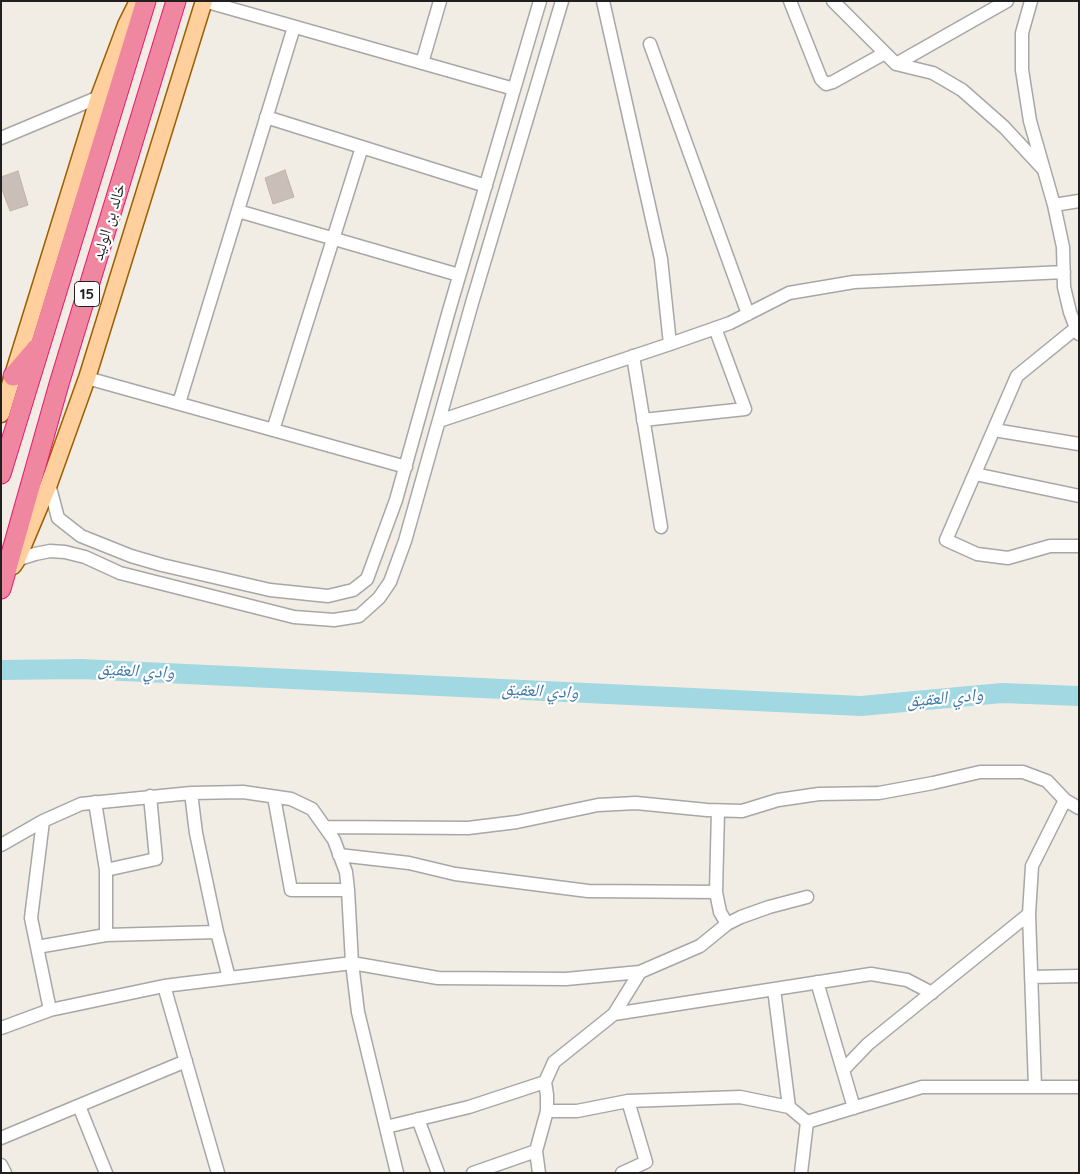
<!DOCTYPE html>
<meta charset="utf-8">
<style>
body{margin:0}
#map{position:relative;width:1080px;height:1174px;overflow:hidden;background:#f1ede5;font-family:Quicksand,sans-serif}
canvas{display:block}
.frame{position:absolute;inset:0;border:2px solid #202020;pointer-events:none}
</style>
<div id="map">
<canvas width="1080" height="1174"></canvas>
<div class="frame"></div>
</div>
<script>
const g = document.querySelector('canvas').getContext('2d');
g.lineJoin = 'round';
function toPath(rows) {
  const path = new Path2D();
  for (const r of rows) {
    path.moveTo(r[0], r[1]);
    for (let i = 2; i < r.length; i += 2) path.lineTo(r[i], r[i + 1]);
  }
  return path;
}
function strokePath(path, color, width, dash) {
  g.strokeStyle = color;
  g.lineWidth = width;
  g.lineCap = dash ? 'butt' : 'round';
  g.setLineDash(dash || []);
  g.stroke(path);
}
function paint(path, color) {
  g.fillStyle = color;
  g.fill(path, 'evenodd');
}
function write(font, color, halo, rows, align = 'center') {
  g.font = font + ' Quicksand,"Noto Naskh Arabic",sans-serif';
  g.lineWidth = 4.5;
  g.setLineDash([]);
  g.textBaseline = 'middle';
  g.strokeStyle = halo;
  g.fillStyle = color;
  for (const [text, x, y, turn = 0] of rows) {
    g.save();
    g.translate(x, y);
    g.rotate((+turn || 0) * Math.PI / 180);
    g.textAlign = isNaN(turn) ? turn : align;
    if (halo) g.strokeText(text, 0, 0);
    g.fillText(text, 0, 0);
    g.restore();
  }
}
strokePath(toPath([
 [1,670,81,669,861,706,1002,693,1079,696]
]), '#a2d8e2', 20);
const building = toPath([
 [285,170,294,197,273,204,265,178,285,170],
 [18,171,28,205,10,211,1,187,1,177,18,171]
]);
paint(building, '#cabfb8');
strokePath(building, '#c4b2a6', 1);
const minor = toPath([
 [204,1,514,89],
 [603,1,661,259,670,344],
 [790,1,821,79,826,84,833,82,885,53],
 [833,1,896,64,933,73,962,90,1004,127,1043,169],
 [1031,1,1022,33,1022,70,1030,121,1054,205,1063,247,1064,287,1070,312,1076,328,1079,334],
 [650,44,748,314],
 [422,63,440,1],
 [896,64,1007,1],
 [266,117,486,186],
 [1,138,99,97],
 [1054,205,1079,201],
 [238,211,459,275],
 [1076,328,1017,376,946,540,977,554,1008,558,1050,546,1079,546],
 [633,356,661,527],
 [87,378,406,467],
 [179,403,294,27],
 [643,420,745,409,715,328],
 [439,421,670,344,730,323,789,293,854,282,1064,272],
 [273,430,362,147],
 [994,430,1079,444],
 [975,474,1079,496],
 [49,484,58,518,81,536,131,556,162,565,270,590,328,596,353,590,367,579,396,500,448,314,540,1],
 [13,561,35,554,50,551,65,552,85,557,120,573,294,617,334,620,359,616,379,598,390,582,405,541,472,303,562,1],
 [191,793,196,833,217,932,229,978],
 [274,797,291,890,348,890],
 [95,802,106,870,106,935],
 [718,811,716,892,720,912,727,924],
 [43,821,31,918,50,1010,164,986,352,963,438,978,566,979,640,972],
 [325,827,468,828,517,822,598,805,636,803,707,810,742,811,778,800,819,794,879,793,933,783,980,772,1023,772,1047,781,1065,800,1079,808],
 [1,845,43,821,81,804,191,793,243,792,291,799,312,809,334,840,346,872,348,890,352,963,358,1012,397,1173],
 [339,855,409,863,455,874,588,891,716,892],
 [106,870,156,859,150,796],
 [37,947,106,935,217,932],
 [1031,977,1079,976],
 [817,982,854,1108],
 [164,986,218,1173],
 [774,989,789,1107],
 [614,1014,871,974,907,980,932,993],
 [1,1028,50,1010],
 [843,1070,868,1044,1029,914],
 [1035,1087,1029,914,1032,866,1065,800],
 [79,1106,106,1173],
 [418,1119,438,1173],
 [807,1122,789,1107,740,1097,628,1101,577,1111,547,1111,547,1095,545,1082,554,1062,614,1014,640,972,700,946,727,924,741,917,769,907,807,897],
 [386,1127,469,1107,545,1082],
 [1,1138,186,1061],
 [1,1165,5,1173],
 [473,1173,536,1151],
 [539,1173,536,1151,547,1111],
 [622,1173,646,1162,628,1101],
 [801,1173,807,1122,922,1087,1079,1087]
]);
const major = toPath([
 [1,414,99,97,126,25,138,1],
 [13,566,17,560,49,484,87,378,204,1]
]);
const highway = toPath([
 [13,376,37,348],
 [1,474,146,1],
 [1,589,59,384,176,1]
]);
strokePath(minor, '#a7a7a7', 15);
strokePath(major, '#9c5f00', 19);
strokePath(highway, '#ea186c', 21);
strokePath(minor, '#fff', 12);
strokePath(major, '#ffcf9d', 16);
strokePath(highway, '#ef87a0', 19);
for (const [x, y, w] of [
 [87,294,25]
]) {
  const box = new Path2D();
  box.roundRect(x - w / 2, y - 12.5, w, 25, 4);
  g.fillStyle = '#fff';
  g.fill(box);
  strokePath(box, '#202020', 1);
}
write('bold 15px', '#202020', null, [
 ["15",87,294]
]);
write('16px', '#202020', '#fff', [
 ["خالد بن الوليد",109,222,-73]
]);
write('italic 18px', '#3e79a8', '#fff', [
 ["وادي العقيق",136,671,3],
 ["وادي العقيق",540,691,3],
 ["وادي العقيق",945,698,-5]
]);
</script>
